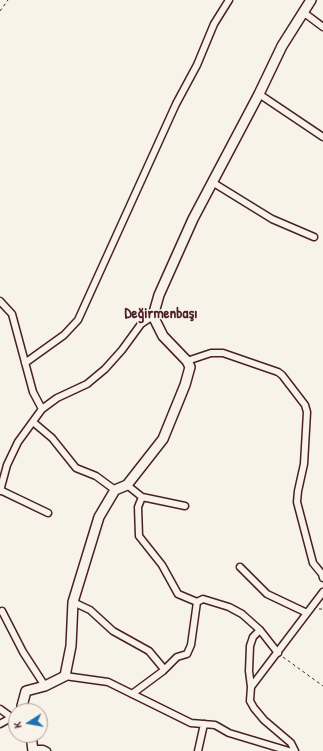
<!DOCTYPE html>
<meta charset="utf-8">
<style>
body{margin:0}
#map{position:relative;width:323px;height:751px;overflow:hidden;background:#f7f3e8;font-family:"Patrick Hand",sans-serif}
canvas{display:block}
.north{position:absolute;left:8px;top:703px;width:40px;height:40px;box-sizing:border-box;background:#f7f3e8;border:1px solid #b29e9c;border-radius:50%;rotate:259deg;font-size:11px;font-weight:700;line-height:16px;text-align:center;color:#4a1f2b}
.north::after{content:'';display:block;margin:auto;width:14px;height:18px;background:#1f6fb2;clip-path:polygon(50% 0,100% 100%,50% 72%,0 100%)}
</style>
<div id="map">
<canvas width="323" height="751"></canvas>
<div class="north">K</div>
</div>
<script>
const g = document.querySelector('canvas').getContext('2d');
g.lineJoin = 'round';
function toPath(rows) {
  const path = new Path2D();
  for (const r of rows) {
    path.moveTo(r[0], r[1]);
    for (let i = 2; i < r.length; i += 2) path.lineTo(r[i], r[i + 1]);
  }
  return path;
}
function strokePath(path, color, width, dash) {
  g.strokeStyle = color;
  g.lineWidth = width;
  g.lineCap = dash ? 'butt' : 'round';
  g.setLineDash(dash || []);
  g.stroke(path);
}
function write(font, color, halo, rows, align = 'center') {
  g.font = font + ' "Patrick Hand",sans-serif';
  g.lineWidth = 3;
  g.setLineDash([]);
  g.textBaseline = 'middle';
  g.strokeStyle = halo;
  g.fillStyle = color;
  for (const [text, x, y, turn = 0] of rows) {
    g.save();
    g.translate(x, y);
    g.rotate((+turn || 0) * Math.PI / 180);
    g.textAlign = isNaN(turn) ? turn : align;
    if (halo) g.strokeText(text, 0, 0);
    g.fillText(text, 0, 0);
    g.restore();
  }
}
const street = toPath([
 [303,12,323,27],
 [259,94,323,137],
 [212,182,272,219,314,237],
 [0,301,12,314,33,392,42,409],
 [187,361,211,353,223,353,278,372,282,375,305,405,307,412,304,464,298,491,297,502,313,563,322,574,323,578],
 [25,363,64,335,78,320,176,104,197,65,214,24,229,0],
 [33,422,52,438,76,468,96,476,115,490],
 [127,485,142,497,138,507,139,536,162,565,178,594,197,602,191,645,187,654,177,657,163,671,132,694],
 [0,490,48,513],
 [0,491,7,465,18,442,42,409,57,398,87,384,105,369,122,350,141,324,153,316],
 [142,497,185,506],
 [240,567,267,594,307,613],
 [73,602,90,610,113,631,149,651,164,669],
 [197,602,203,599,229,607,242,614,260,630,278,653],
 [2,611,23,652,45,686],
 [65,676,108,682,191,723,215,725,229,733,289,751],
 [251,687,249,671,250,646,253,637,260,630],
 [0,709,11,717],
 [0,724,16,715],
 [33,749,43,749,47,751],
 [198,751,204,724],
 [295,751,291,743,264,720,254,708,250,701,251,687,323,592]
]);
const secondary = toPath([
 [23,711,22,706,26,691,45,686,65,676,71,646,73,602,99,517,115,490,127,485,163,439,185,385,190,367,187,361,163,336,153,316,159,295,193,219,259,94,282,46,311,0],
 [31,735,33,751]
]);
strokePath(street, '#4a1f2b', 9);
strokePath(secondary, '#4a1f2b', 12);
strokePath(toPath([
 [0,11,8,0],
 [319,609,323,609],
 [283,657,323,686]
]), '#4a1f2b', 1, [3, 3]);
strokePath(street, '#f7f3e8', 6);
strokePath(secondary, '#f7f3e8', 9);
write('bold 15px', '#4a1f2b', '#f7f3e8', [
 ["Değirmenbaşı",161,314]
]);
</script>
